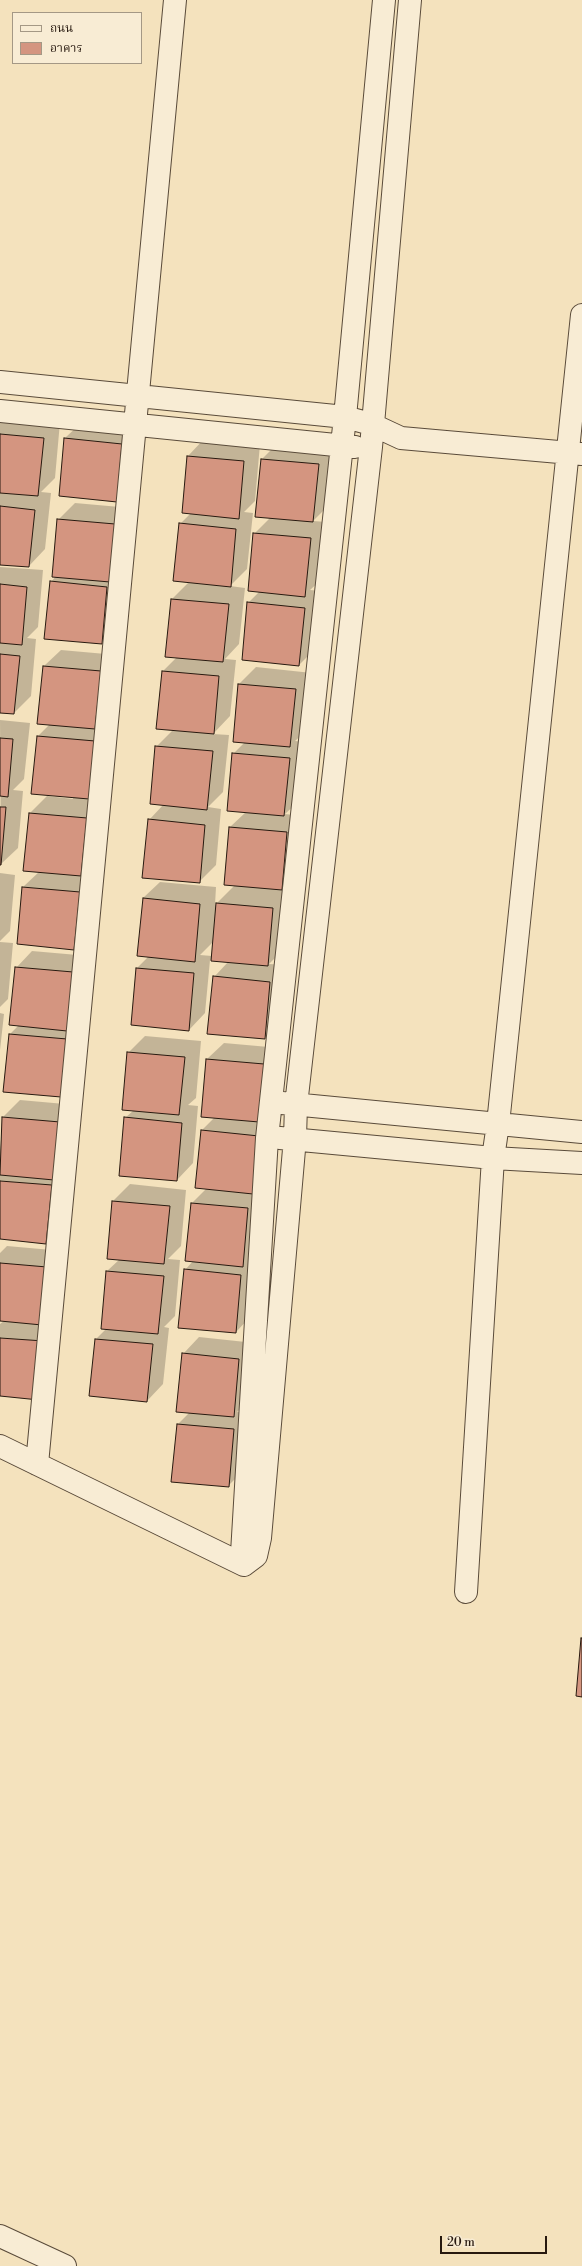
<!DOCTYPE html>
<meta charset="utf-8">
<style>
body{margin:0}
#map{position:relative;width:582px;height:2266px;overflow:hidden;background:#f4e2bd;font-family:"Libre Bodoni","Noto Serif Thai",serif}
canvas{display:block}
.legend{position:absolute;left:12px;top:12px;width:130px;height:52px;box-sizing:border-box;background:#f8ecd4;border:1px solid #a49885;margin:0;padding:5px 7px;list-style:none;font-size:12px;color:#27190f}
.legend li{display:flex;align-items:center;gap:8px;height:20px}
.legend b{width:20px;border:1px solid #a49885}
.scale{position:absolute;left:440px;top:2236px;width:107px;height:18px;box-sizing:border-box;border:2px solid #27190f;border-top:0;padding-left:5px;font-size:12px;line-height:14px;white-space:nowrap;color:#27190f;-webkit-text-stroke:3px #f8ecd4;paint-order:stroke}
</style>
<div id="map">
<canvas width="582" height="2266"></canvas>
<ul class="legend">
<li><b style="height:5px;background:#f8ecd4"></b>ถนน</li>
<li><b style="height:11px;background:#d49580"></b>อาคาร</li>
</ul>
<div class="scale">20 m</div>
</div>
<script>
const g = document.querySelector('canvas').getContext('2d');
g.lineJoin = 'round';
function paint(path, color) {
  g.fillStyle = color;
  g.fill(path, 'evenodd');
}
function toPath(rows) {
  const path = new Path2D();
  for (const r of rows) {
    path.moveTo(r[0], r[1]);
    for (let i = 2; i < r.length; i += 2) path.lineTo(r[i], r[i + 1]);
  }
  return path;
}
function strokePath(path, color, width, dash) {
  g.strokeStyle = color;
  g.lineWidth = width;
  g.lineCap = dash ? 'butt' : 'round';
  g.setLineDash(dash || []);
  g.stroke(path);
}
paint(toPath([
 [0,420,60,422,55,478,41,492,51,493,45,549,29,566,0,564],
 [82,422,138,427,116,501,65,438],
 [204,439,260,444,255,501,244,512,253,513,247,569,230,586,245,588,239,644,225,659,236,660,230,716,213,734,229,735,223,792,208,807,221,809,216,865,199,882,149,820,164,804,156,747,173,730,163,671,177,657,172,599,189,582,180,524,191,513,183,512,188,456],
 [279,442,335,448,329,505,313,521,327,522,322,579,310,590,321,591,316,648,299,665,248,603,260,591,254,534,271,517,256,516,262,459],
 [75,503,131,508,118,627,101,643,51,582,56,576,58,520],
 [0,567,43,570,38,627,27,638,36,639,31,696,14,713,0,712],
 [61,650,117,655,105,782,87,800,103,801,97,858,81,874,96,876,91,932,74,949,18,944,23,887,40,871,24,870,30,813,47,796,73,799,73,797,32,793,38,736,50,724,44,666],
 [256,667,312,673,307,730,295,741,306,742,301,799,285,814,303,816,298,872,280,890,290,891,285,948,269,964,287,965,281,1022,264,1038,214,977,229,961,210,960,205,1013,189,1030,132,1024,137,968,149,956,143,898,160,882,216,887,215,905,235,885,225,884,230,827,246,812,233,754,245,742,234,741,239,684],
 [213,942,212,956,200,955],
 [0,720,30,723,24,779,13,790,23,791,18,848,1,864],
 [0,873,15,875,10,931,0,941],
 [0,942,13,943,8,999,0,1007],
 [32,951,89,956,77,1080,10,1034,19,1025,16,968],
 [0,1013,4,1014,0,1050],
 [145,1036,201,1041,196,1098,188,1105,198,1106,193,1163,177,1180,125,1118,134,1110,128,1053],
 [224,1043,280,1048,252,1315,236,1332,185,1270,193,1261,191,1204,207,1188,202,1130,215,1117,207,1059],
 [20,1100,76,1105,63,1226,46,1242,0,1238,0,1151,3,1117],
 [130,1184,186,1190,181,1246,168,1259,180,1260,175,1316,164,1327,169,1328,163,1384,147,1401,96,1339,107,1328,107,1271,120,1259,108,1258,113,1201],
 [7,1246,63,1251,61,1325,0,1395,0,1324,4,1321,0,1320,0,1253],
 [199,1337,255,1343,250,1399,237,1412,250,1413,245,1469,228,1486,178,1424,190,1412,183,1354]
]), '#0003');
const building = toPath([
 [0,434,44,438,38,496,0,493,0,434],
 [64,438,122,444,117,502,59,496,64,438],
 [187,456,244,461,239,519,182,513,187,456],
 [261,459,319,464,313,522,255,517,261,459],
 [0,506,35,510,29,567,0,565,0,506],
 [57,519,115,524,110,582,52,577,57,519],
 [179,523,236,529,231,587,173,581,179,523],
 [253,533,311,538,305,597,248,591,253,533],
 [50,581,107,587,102,644,44,639,50,581],
 [0,584,27,587,22,645,0,643,0,584],
 [171,599,229,604,223,662,165,657,171,599],
 [247,602,305,608,299,666,242,660,247,602],
 [0,654,20,656,14,714,0,713,0,654],
 [43,666,101,671,95,729,37,724,43,666],
 [162,671,219,676,214,734,156,729,162,671],
 [238,684,296,689,290,747,233,742,238,684],
 [37,736,95,741,89,799,31,794,37,736],
 [0,738,13,739,8,797,0,796,0,738],
 [155,746,213,751,207,810,150,804,155,746],
 [232,753,290,758,284,816,227,811,232,753],
 [0,807,6,807,1,865,0,865,0,807],
 [29,813,87,818,81,876,23,871,29,813],
 [148,819,205,825,200,883,142,878,148,819],
 [229,827,287,832,282,890,224,885,229,827],
 [22,887,80,892,74,950,17,944,22,887],
 [143,898,200,904,195,962,137,956,143,898],
 [216,903,273,908,268,966,211,961,216,903],
 [15,967,73,972,67,1031,9,1025,15,967],
 [136,968,194,973,189,1031,131,1025,136,968],
 [213,976,270,982,265,1039,207,1034,213,976],
 [9,1034,67,1039,61,1097,3,1092,9,1034],
 [127,1052,185,1057,179,1115,122,1110,127,1052],
 [206,1059,264,1064,259,1122,201,1117,206,1059],
 [2,1117,60,1122,54,1180,0,1175,2,1117],
 [124,1117,182,1123,177,1181,119,1176,124,1117],
 [201,1130,259,1136,253,1194,195,1188,201,1130],
 [0,1181,52,1185,46,1244,0,1239,0,1181],
 [112,1201,170,1206,164,1264,107,1259,112,1201],
 [191,1203,248,1208,243,1267,185,1261,191,1203],
 [0,1263,47,1267,42,1325,0,1321,0,1263],
 [184,1269,241,1275,236,1333,178,1328,184,1269],
 [106,1271,164,1276,158,1334,101,1329,106,1271],
 [0,1338,44,1341,39,1400,0,1396,0,1338],
 [95,1339,153,1344,147,1402,89,1396,95,1339],
 [182,1353,239,1359,234,1417,176,1412,182,1353],
 [177,1424,234,1429,229,1487,171,1482,177,1424],
 [581,1638,582,1638,582,1697,576,1696,581,1638]
]);
paint(building, '#d49580');
strokePath(building, '#27190f', 1);
const minor = toPath([
 [384,0,345,417,267,1138,242,1553,244,1565,256,1556,260,1538,295,1138,296,1105,371,447,410,0],
 [0,382,345,417,371,424,401,438,582,454],
 [0,411,355,447],
 [282,1103,582,1132],
 [280,1138,493,1158,582,1163],
 [0,1446,244,1565],
 [37,1464,175,0],
 [466,1592,493,1158,498,1124,582,315],
 [0,2236,65,2266]
]);
strokePath(minor, '#5a4b3a', 24);
strokePath(minor, '#f8ecd4', 22);
</script>
